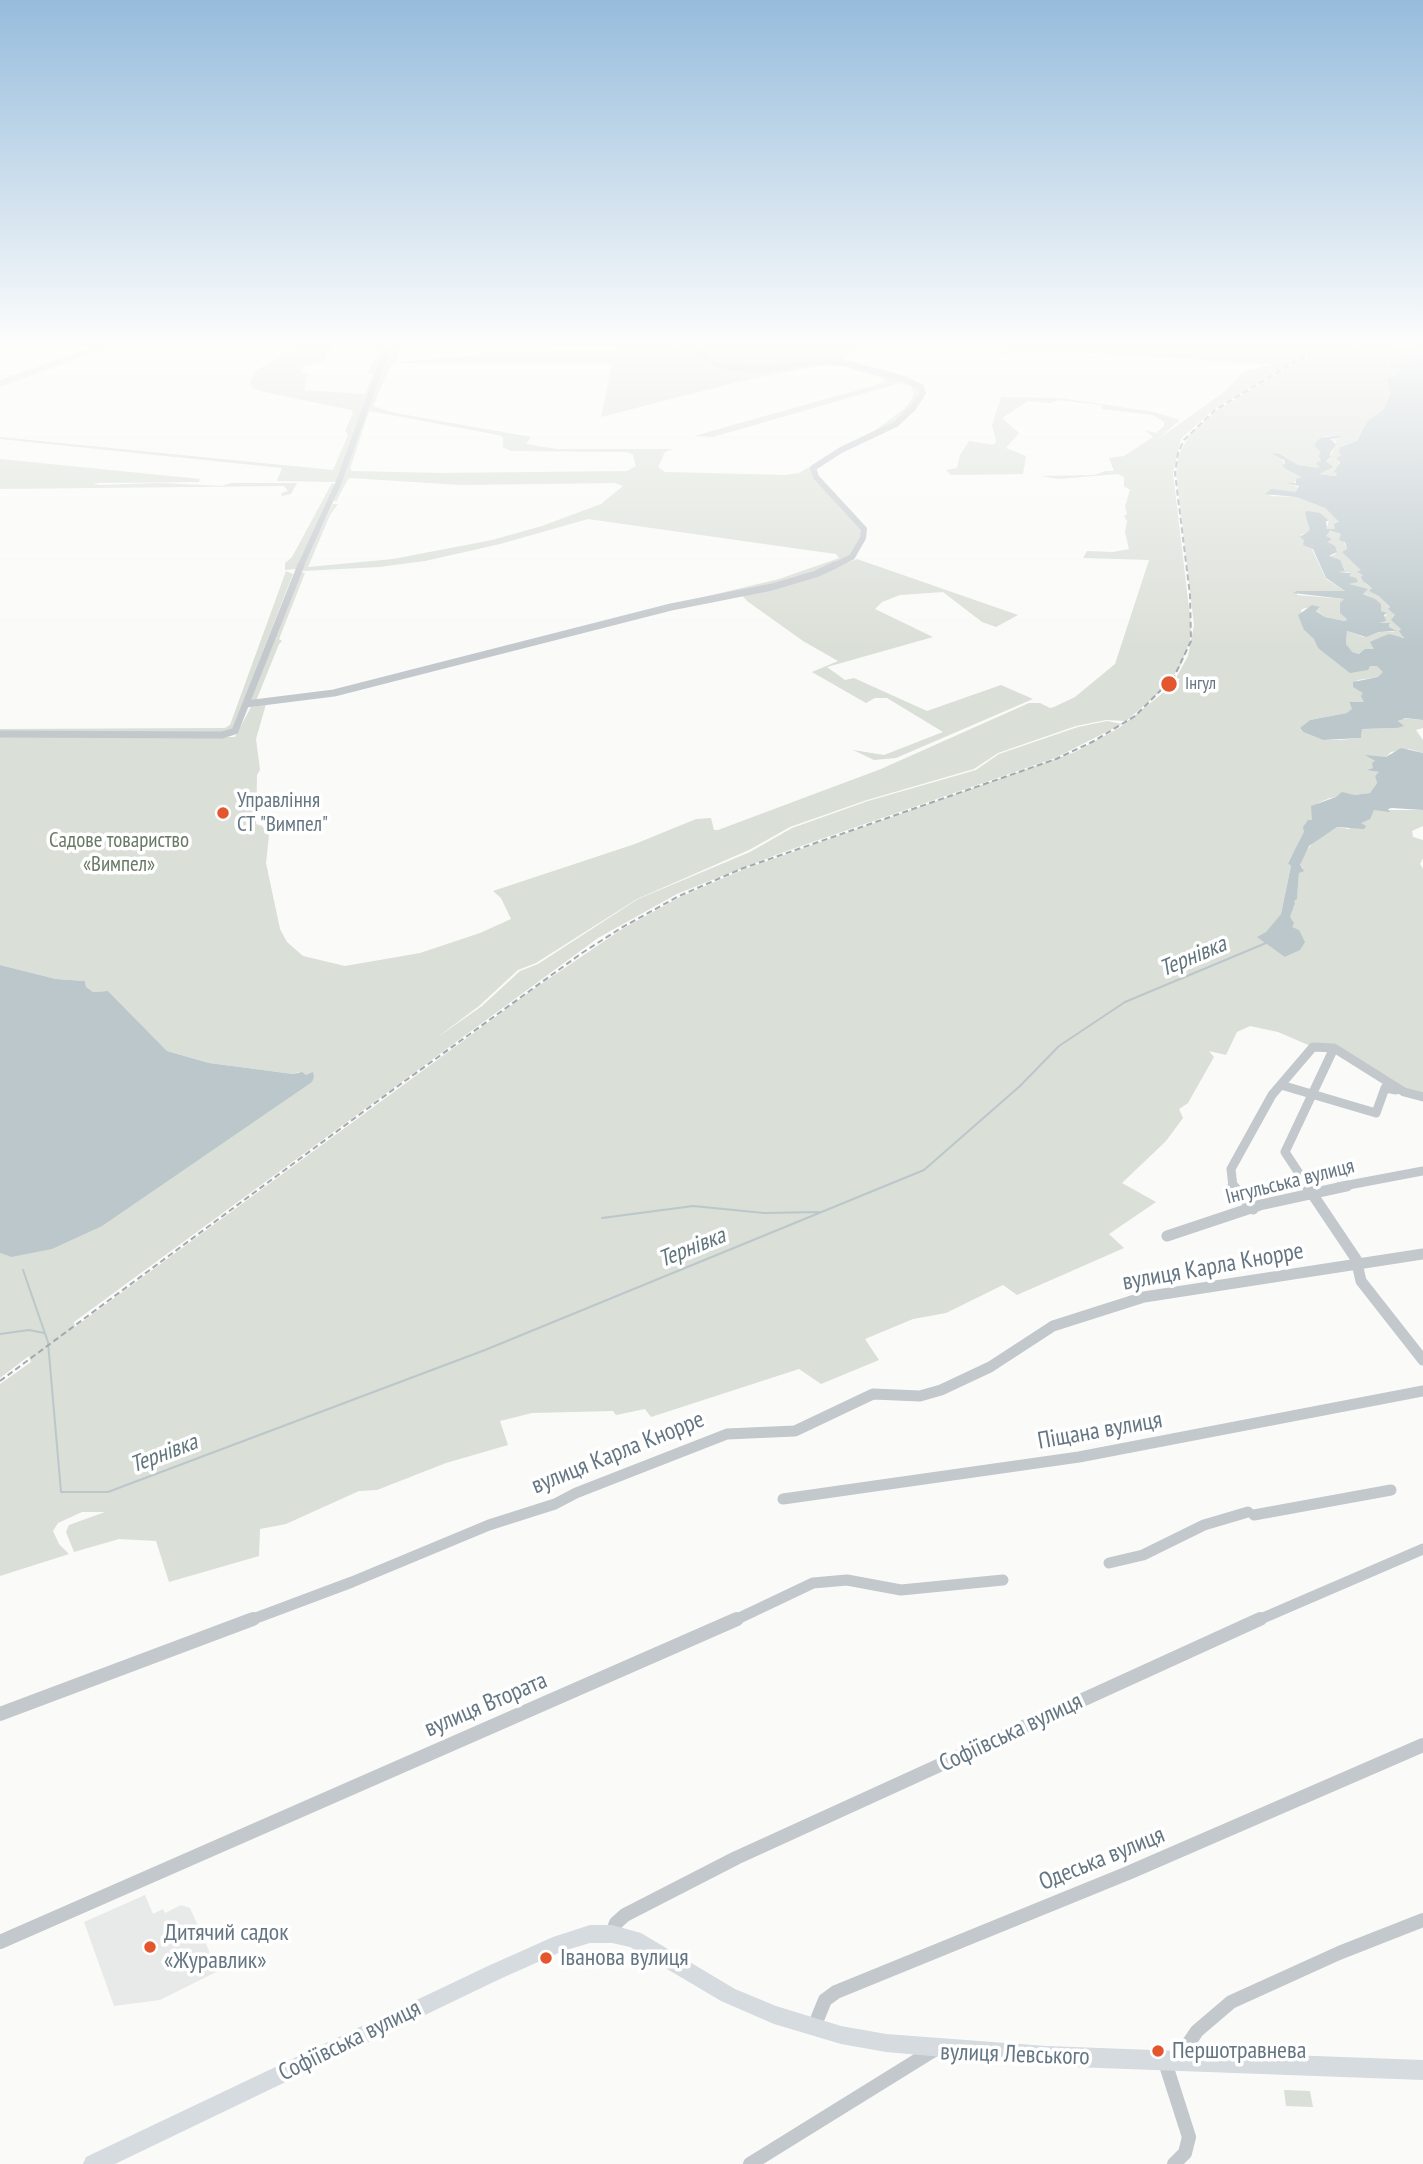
<!DOCTYPE html>
<meta charset="utf-8">
<style>
body{margin:0}
canvas{display:block;background:#fafaf8}
</style>
<canvas width="1423" height="2164"></canvas>
<script>
const g = document.querySelector('canvas').getContext('2d');
g.lineJoin = 'round';
function paint(path, color) {
  g.fillStyle = color;
  g.fill(path, 'evenodd');
}
function toPath(rows) {
  const path = new Path2D();
  for (const r of rows) {
    path.moveTo(r[0], r[1]);
    for (let i = 2; i < r.length; i += 2) path.lineTo(r[i], r[i + 1]);
  }
  return path;
}
function strokePath(path, color, width, dash) {
  g.strokeStyle = color;
  g.lineWidth = width;
  g.lineCap = dash ? 'butt' : 'round';
  g.setLineDash(dash || []);
  g.stroke(path);
}
function write(font, color, halo, rows, align = 'center') {
  g.font = font + ' "PT Sans Narrow",sans-serif';
  g.lineWidth = 7;
  g.setLineDash([]);
  g.textBaseline = 'middle';
  g.strokeStyle = halo;
  g.fillStyle = color;
  for (const [text, x, y, turn = 0] of rows) {
    g.save();
    g.translate(x, y);
    g.rotate((+turn || 0) * Math.PI / 180);
    g.textAlign = isNaN(turn) ? turn : align;
    if (halo) g.strokeText(text, 0, 0);
    g.fillText(text, 0, 0);
    g.restore();
  }
}
paint(toPath([
 [145,1895,153,1914,163,1909,165,1913,181,1905,190,1908,218,1971,160,2000,114,2006,84,1922]
]), '#e8e9e9');
paint(toPath([
 [98,346,111,346,0,387,0,380],
 [300,346,333,346,325,357,326,361,303,366,301,373,308,373,304,390,365,394,373,375,367,373,382,346,386,346,337,482,277,481,282,468,0,439,0,437,333,470,348,435,345,431,353,413,351,410,264,392,252,388,250,382,255,371],
 [389,346,402,346,396,362,507,353,697,346,705,358,713,364,699,346,859,346,840,363,904,379,919,387,921,393,911,408,894,423,840,450,811,468,814,477,861,529,861,537,854,552,846,560,815,573,771,586,670,606,568,634,334,693,303,698,252,702,249,700,300,572,305,573,279,639,282,641,279,644,256,701,324,693,486,654,637,613,779,579,839,558,836,554,821,552,588,519,500,544,425,561,379,567,303,571,301,569,333,504,338,504,330,515,308,567,393,559,492,540,542,526,601,504,623,486,615,483,461,485,351,478,348,479,336,502,334,500],
 [602,362,612,364,601,417,741,381,833,363,882,378,886,382,694,436,713,437,900,383,910,386,914,392,912,399,905,408,877,429,799,473,785,475,665,472,658,467,665,452,673,449,557,449,526,444,531,437,395,413,373,406,392,363],
 [369,411,498,435,503,437,503,447,511,451,627,452,633,455,636,466,627,471,440,473,352,471,350,469],
 [1012,346,1320,346,1213,410,1181,439,1173,473,1191,625,1190,641,1180,667,1161,691,1126,721,1106,720,1076,726,998,753,974,769,867,800,790,827,749,850,637,899,536,963,518,970,479,1006,435,1039,482,1006,520,971,538,964,638,899,750,852,792,828,868,801,976,770,999,754,1078,727,1107,721,1122,724,1055,758,781,853,717,878,677,894,598,938,74,1322,75,1327,528,993,622,929,680,897,742,870,1075,752,1119,728,1164,692,1169,693,1180,679,1176,678,1188,656,1194,625,1176,473,1179,454,1190,434,1217,410,1323,346,1423,347,1423,356,1411,353,1401,358,1412,359,1414,360,1412,363,1390,363,1403,369,1399,370,1397,377,1390,377,1391,393,1383,410,1367,421,1357,441,1341,446,1343,454,1338,463,1340,467,1336,476,1319,474,1327,468,1329,464,1326,461,1330,459,1335,445,1336,441,1330,440,1339,439,1338,436,1341,435,1327,436,1315,443,1321,453,1320,468,1298,465,1280,454,1287,470,1302,477,1292,484,1299,488,1297,492,1280,492,1269,496,1296,497,1325,508,1339,522,1335,529,1330,529,1341,534,1347,549,1343,552,1361,569,1366,584,1373,588,1370,591,1380,596,1390,608,1389,609,1395,615,1394,621,1401,629,1400,631,1404,637,1382,638,1373,644,1374,649,1367,649,1359,654,1351,652,1346,644,1347,631,1364,637,1380,632,1395,632,1388,627,1391,624,1379,623,1387,614,1381,611,1380,605,1372,598,1362,593,1367,589,1348,584,1358,582,1349,576,1350,572,1337,572,1345,570,1343,566,1328,557,1336,554,1325,535,1329,520,1311,525,1311,530,1301,535,1312,549,1326,579,1345,591,1297,591,1297,595,1344,599,1347,619,1345,621,1325,617,1316,610,1320,608,1305,608,1301,610,1304,630,1315,639,1318,648,1358,671,1367,670,1370,666,1383,662,1381,653,1383,648,1392,650,1401,643,1406,646,1401,649,1407,650,1398,652,1394,657,1404,661,1402,664,1393,663,1379,667,1384,672,1379,677,1358,680,1354,684,1364,693,1364,702,1349,703,1353,710,1348,713,1310,720,1300,729,1303,732,1323,740,1339,740,1361,738,1362,729,1397,728,1400,718,1423,720,1423,728,1416,730,1423,740,1423,753,1409,749,1391,752,1386,757,1370,758,1375,761,1373,768,1366,770,1380,772,1375,776,1377,783,1370,793,1330,798,1318,803,1313,820,1288,862,1291,866,1281,914,1266,933,1285,957,1299,950,1289,918,1295,905,1293,901,1297,898,1299,873,1303,868,1300,866,1303,855,1315,840,1337,827,1349,829,1374,810,1423,810,1423,826,1412,831,1413,837,1423,840,1423,858,1420,864,1423,869,1423,1097,1404,1092,1334,1048,1313,1047,1278,1032,1250,1026,1237,1032,1226,1055,1209,1051,1214,1057,1188,1103,1179,1109,1183,1118,1166,1141,1122,1183,1156,1202,1109,1234,1124,1248,1017,1295,1003,1285,946,1313,913,1319,865,1339,879,1360,821,1384,799,1369,651,1417,645,1409,616,1415,613,1411,532,1413,500,1421,508,1445,446,1463,377,1490,359,1491,286,1524,260,1529,259,1556,169,1582,156,1541,119,1539,74,1552,66,1532,69,1525,105,1512,82,1512,58,1523,53,1531,59,1544,69,1554,0,1576,0,1384,31,1362,29,1356,0,1378,0,1253,11,1257,312,1082,299,1072,293,1074,209,1063,167,1051,108,991,93,992,86,987,85,981,56,979,0,965,0,736,235,737,251,707,266,704,256,739,260,770,257,775,256,824,262,826,269,835,266,863,280,929,287,942,303,956,345,966,420,953,480,933,511,919,501,898,493,891,635,844,696,819,711,818,714,830,718,830,881,769,1029,703,1040,703,1050,708,1054,707,1075,697,1115,664,1149,560,1083,558,1087,551,1113,552,1129,549,1125,532,1127,521,1124,516,1127,514,1125,506,1130,490,1124,486,1124,477,1118,474,1058,479,1041,476,1095,475,1105,471,1114,471,1109,458,1124,456,1153,437,1145,430,1156,433,1164,426,1164,422,1153,415,1102,409,1102,405,1058,400,1050,403,1028,401,1002,418,1019,433,1006,448,1026,456,1023,474,951,475,946,470,957,468,960,455,969,441,993,445,996,442,992,425,1001,397,1061,398,1154,412,1180,420,1157,440,1224,392,1242,373,1271,364,1056,351,994,355],
 [0,459,200,479,199,482,93,483,99,485,160,483,222,486,231,483,297,483,291,494,282,496,281,493,288,491,284,486,0,489],
 [332,483,335,485,296,569,285,570,285,563,292,557],
 [857,559,1018,615,996,627,982,622,943,592,900,595,882,602,875,609,933,637,827,667,845,680,854,678,927,711,1001,685,1033,699,896,758,874,760,853,750,884,755,943,732,887,698,875,698,866,703,812,672,838,661,803,641,747,601,742,595,822,573],
 [286,571,293,574,233,728,220,733,0,733,0,729,225,728,230,725],
 [1284,2090,1310,2091,1313,2107,1286,2106]
]), '#dadfd7');
paint(toPath([
 [1409,353,1423,356,1423,720,1405,718,1398,721,1404,726,1397,728,1362,729,1361,738,1323,740,1303,732,1300,728,1310,720,1347,713,1352,709,1349,702,1364,702,1361,696,1363,693,1353,687,1353,682,1378,677,1383,672,1377,666,1370,666,1368,670,1350,673,1318,648,1314,639,1304,630,1298,615,1312,605,1320,607,1316,611,1325,617,1345,621,1347,619,1340,613,1340,603,1344,599,1293,593,1297,591,1345,591,1326,578,1313,549,1303,545,1304,540,1300,537,1310,530,1305,513,1307,511,1320,513,1329,521,1326,521,1327,529,1335,529,1334,524,1339,522,1325,508,1296,497,1265,494,1271,489,1296,492,1299,486,1287,483,1296,483,1296,479,1302,477,1287,470,1282,465,1285,464,1284,460,1271,453,1280,454,1298,465,1320,468,1316,463,1321,460,1318,456,1321,453,1314,445,1320,438,1341,435,1338,437,1341,438,1330,439,1336,444,1330,454,1331,457,1326,461,1333,467,1319,474,1336,476,1337,473,1334,472,1340,462,1336,458,1342,455,1339,453,1340,447,1357,441,1367,421,1383,410,1391,393,1387,381,1389,377,1396,377,1395,375,1401,369,1390,367,1390,363,1412,363,1412,359,1401,359],
 [1330,530,1341,534,1339,540,1345,542,1347,549,1342,552,1361,570,1357,572,1363,575,1361,577,1363,581,1372,588,1369,591,1379,596,1390,607,1388,609,1395,615,1391,620,1401,629,1399,631,1404,638,1389,634,1379,638,1370,642,1374,649,1365,649,1359,654,1352,652,1346,644,1347,631,1366,637,1379,632,1396,631,1389,627,1390,623,1379,623,1386,621,1384,615,1387,613,1381,611,1381,604,1375,599,1363,594,1368,589,1349,584,1358,582,1356,578,1349,576,1351,573,1338,572,1345,571,1340,560,1329,556,1337,552,1335,546,1328,542,1332,539,1326,536],
 [1401,748,1423,753,1423,810,1392,808,1388,809,1390,812,1374,810,1370,819,1361,823,1366,826,1364,829,1337,827,1309,846,1300,865,1304,871,1299,873,1297,899,1294,901,1295,904,1290,917,1294,923,1292,927,1299,930,1305,942,1300,950,1285,957,1257,937,1266,932,1281,914,1291,866,1288,863,1304,832,1303,827,1308,820,1312,820,1311,806,1336,797,1342,792,1354,795,1370,793,1377,783,1375,776,1379,772,1366,770,1373,768,1372,763,1375,761,1365,755,1386,757],
 [0,965,56,979,85,981,86,987,93,992,108,991,167,1051,209,1063,293,1074,302,1072,306,1075,313,1072,314,1077,312,1082,102,1226,52,1249,11,1257,0,1253]
]), '#bbc7cb');
strokePath(toPath([
 [602,1218,693,1206,764,1213,820,1212],
 [23,1270,48,1342,61,1492,108,1492,485,1350,924,1170,1020,1086,1059,1046,1125,1002,1266,943],
 [0,1334,29,1330,44,1333]
]), '#bbc7cb', 2);
strokePath(toPath([
 [698,346,708,361,727,367,765,369,816,362,846,363,904,379,921,387,923,393,913,408,896,424,841,450,813,468,816,477,864,529,863,538,852,557,832,567],
 [300,567,338,484,388,346]
]), '#c3c8cc', 6);
strokePath(toPath([
 [246,704,334,693,671,607,772,587,816,574,835,565],
 [0,734,222,735,235,731,301,565]
]), '#c3c8cc', 7);
strokePath(toPath([
 [1281,1085,1376,1113,1385,1088,1396,1090],
 [1233,1187,1231,1169,1272,1095,1313,1047,1334,1048,1404,1092,1423,1097],
 [1308,1187,1285,1152,1334,1048],
 [1338,1187,1423,1171]
]), '#c3c8cc', 9);
strokePath(toPath([
 [1233,1186,1253,1209],
 [1307,1186,1356,1259,1361,1281,1423,1360],
 [1167,1236,1260,1205,1347,1186],
 [783,1499,1079,1457,1423,1391],
 [1254,1515,1391,1490],
 [1109,1563,1143,1555,1204,1525,1248,1512],
 [248,1621,352,1582,489,1525,555,1504,576,1493,727,1434,795,1431,873,1394,920,1396,941,1390,990,1367,1053,1326,1144,1297,1423,1254],
 [733,1621,813,1583,847,1580,901,1590,1003,1580],
 [1256,1621,1423,1549]
]), '#c3c8cc', 11);
strokePath(toPath([
 [0,1714,253,1619],
 [612,1934,616,1923,625,1915,736,1858,1260,1619],
 [0,1942,737,1619],
 [814,2027,825,2000,836,1992,1128,1873,1423,1745],
 [1184,2050,1197,2031,1231,2002,1339,1953,1423,1920],
 [1164,2059,1189,2137,1185,2153,1174,2164],
 [750,2164,934,2050]
]), '#c3c8cc', 14);
paint(toPath([
 [590,1925,612,1925,641,1933,735,1989,776,2006,841,2026,886,2034,1046,2046,1423,2060,1423,2080,1046,2066,886,2052,841,2044,774,2024,721,2001,630,1947,612,1943,590,1943,563,1951,502,1978,115,2164,83,2164,86,2157,488,1966,553,1937,590,1925]
]), '#d6dbdf');
strokePath(toPath([
 [0,1381,398,1086,582,953,621,928,679,896,741,869,1056,759,1094,741,1135,716,1174,677,1191,641,1190,595,1175,473,1178,453,1184,440,1215,410,1321,346]
]), '#a2aab0', 2, [6, 3.5]);
const sky = g.createLinearGradient(0, 0, 0, 649);
sky.addColorStop(0, '#96bcdc');
sky.addColorStop(0.53, '#fdfdfc');
sky.addColorStop(1, '#fdfdfc00');
g.fillStyle = sky;
g.fillRect(0, 0, 1423, 649);
for (const [x, y, r, color] of [
 [1169,684,9,"#e4572e"],
 [223,813,7,"#e4572e"],
 [150,1947,7,"#e4572e"],
 [546,1958,7,"#e4572e"],
 [1158,2051,7,"#e4572e"]
]) {
  const dot = new Path2D();
  dot.arc(x, y, r, 0, 2 * Math.PI);
  g.fillStyle = color;
  g.fill(dot);
  strokePath(dot, '#fff', 2.5);
}
write('18px', '#657683', '#fff', [
 ["Інгул",1185,684]
], 'left');
write('21px', '#657683', '#fff', [
 ["Управління",237,801],
 ["СТ \"Вимпел\"",237,825]
], 'left');
write('21px', '#687a64', '#fff', [
 ["Садове товариство",119,841],
 ["«Вимпел»",119,865]
]);
write('21px', '#657683', '#fff', [
 ["Інгульська вулиця",1290,1182,-14]
]);
write('italic 23px', '#60757c', '#fff', [
 ["Тернівка",1193,957,-23],
 ["Тернівка",692,1248,-22],
 ["Тернівка",164,1454,-21]
]);
write('24px', '#657683', '#fff', [
 ["вулиця Карла Кнорре",1213,1267,-10],
 ["Піщана вулиця",1100,1431,-10],
 ["вулиця Карла Кнорре",618,1453,-22],
 ["вулиця Втората",486,1705,-23],
 ["Софіївська вулиця",1011,1733,-25],
 ["Одеська вулиця",1102,1859,-22],
 ["Софіївська вулиця",350,2041,-26],
 ["вулиця Левського",1015,2055,2]
]);
write('24px', '#657683', '#fff', [
 ["Дитячий садок",164,1933],
 ["«Журавлик»",164,1961],
 ["Іванова вулиця",560,1958],
 ["Першотравнева",1172,2051]
], 'left');
</script>
